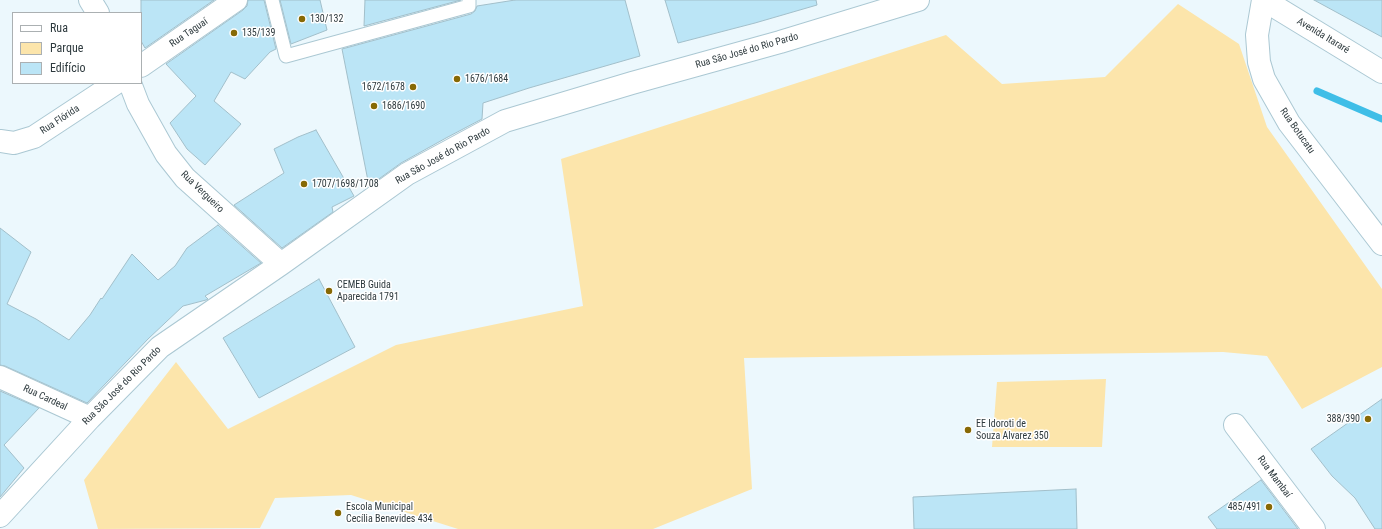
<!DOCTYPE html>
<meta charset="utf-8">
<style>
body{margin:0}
#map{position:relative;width:1382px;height:529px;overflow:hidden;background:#ecf8fd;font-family:"Roboto Condensed",sans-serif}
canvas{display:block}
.legend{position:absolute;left:12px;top:12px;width:130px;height:72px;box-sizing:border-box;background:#fff;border:1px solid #abb0b2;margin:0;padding:5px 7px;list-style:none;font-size:12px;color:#2e3a3e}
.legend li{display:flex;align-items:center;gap:8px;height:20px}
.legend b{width:20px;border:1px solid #abb0b2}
</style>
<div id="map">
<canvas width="1382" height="529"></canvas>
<ul class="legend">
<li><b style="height:5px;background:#fff"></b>Rua</li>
<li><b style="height:11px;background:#fce5ab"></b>Parque</li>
<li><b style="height:11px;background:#bbe5f6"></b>Edifício</li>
</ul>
</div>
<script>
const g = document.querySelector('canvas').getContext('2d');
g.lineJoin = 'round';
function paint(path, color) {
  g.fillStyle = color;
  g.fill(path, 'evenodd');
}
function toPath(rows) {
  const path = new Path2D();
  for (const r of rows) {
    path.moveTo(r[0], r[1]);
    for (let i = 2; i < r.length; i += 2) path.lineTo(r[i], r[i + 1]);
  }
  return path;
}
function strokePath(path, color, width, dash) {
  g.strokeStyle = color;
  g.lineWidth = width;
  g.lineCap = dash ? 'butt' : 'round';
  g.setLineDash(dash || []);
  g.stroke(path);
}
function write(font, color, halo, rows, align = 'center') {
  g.font = font + ' "Roboto Condensed",sans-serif';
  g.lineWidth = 3;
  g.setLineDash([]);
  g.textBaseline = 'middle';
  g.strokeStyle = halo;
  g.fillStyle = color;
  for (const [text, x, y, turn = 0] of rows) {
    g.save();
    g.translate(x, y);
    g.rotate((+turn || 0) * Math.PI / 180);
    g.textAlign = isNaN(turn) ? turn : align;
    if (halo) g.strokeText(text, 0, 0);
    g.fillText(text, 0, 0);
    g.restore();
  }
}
paint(toPath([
 [1178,4,1239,44,1267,127,1382,289,1382,367,1302,409,1267,356,1223,352,744,358,752,489,653,529,458,529,351,495,275,498,260,528,98,529,84,480,176,362,228,429,396,345,583,306,561,159,946,35,1002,84,1105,77],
 [1106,379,1102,447,992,447,997,382]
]), '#fce5ab');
strokePath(toPath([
 [1317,91,1382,119]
]), '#3fbee7', 7);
const building = toPath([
 [141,0,214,0,145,48,141,41,141,0],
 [248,0,264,0,276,49,270,52,245,79,231,72,214,101,241,124,205,165,187,149,170,123,196,96,166,64,243,10,247,6,248,0],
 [280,0,320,0,327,30,291,44,280,0],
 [365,0,461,0,364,26,365,0],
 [515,0,625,0,640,56,529,88,483,103,482,119,446,138,401,163,369,186,342,49,471,14,475,11,477,6,515,0],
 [665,0,816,0,817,5,755,23,678,43,665,0],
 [1314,0,1382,0,1382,37,1314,0],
 [316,130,354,196,332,207,333,212,282,248,234,205,284,173,274,149,298,137,316,130],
 [218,225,261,263,205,296,208,299,206,300,183,306,148,339,87,403,5,366,0,365,0,228,31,252,7,304,36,319,69,340,90,315,101,298,102,299,132,254,158,280,175,266,187,248,218,225],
 [319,279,355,347,259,398,223,338,319,279],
 [0,391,39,408,4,445,24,468,0,497,0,391],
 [1382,399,1382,529,1375,529,1355,498,1332,476,1311,449,1382,399],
 [1261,480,1298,529,1217,529,1208,517,1261,480],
 [1076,489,1077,529,914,529,913,497,1076,489]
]);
paint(building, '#bbe5f6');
strokePath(building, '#a2bfca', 1);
const lane = toPath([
 [272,0,286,56,469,6,469,0]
]);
const street = toPath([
 [90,0,98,13],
 [1263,0,1257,35,1259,62,1264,79,1289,123,1382,244],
 [1264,0,1382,72],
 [141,66,236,0],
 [130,83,138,104,166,154,185,178,281,264],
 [0,141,14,143,34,137,116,83],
 [0,377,90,418],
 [1235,425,1314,529],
 [0,516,90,418,160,347,281,264,407,174,505,121,632,83,780,42,918,0]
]);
strokePath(lane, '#abc8d3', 15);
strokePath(street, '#abc8d3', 24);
strokePath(lane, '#fff', 13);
strokePath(street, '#fff', 22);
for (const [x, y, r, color] of [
 [302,19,4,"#876905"],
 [234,33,4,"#876905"],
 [457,79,4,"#876905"],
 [413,87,4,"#876905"],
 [374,106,4,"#876905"],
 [304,184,4,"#876905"],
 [329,291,4,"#876905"],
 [1368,419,4,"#876905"],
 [968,430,4,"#876905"],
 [1269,507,4,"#876905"],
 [338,513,4,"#876905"]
]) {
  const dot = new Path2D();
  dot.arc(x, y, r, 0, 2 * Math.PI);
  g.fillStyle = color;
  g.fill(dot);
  strokePath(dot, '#fff', 1.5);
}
write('10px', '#2e3a3e', '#fff', [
 ["130/132",310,19],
 ["135/139",242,33],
 ["1676/1684",465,79],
 ["1672/1678",405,87,"right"],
 ["1686/1690",382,106],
 ["1707/1698/1708",312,184],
 ["CEMEB Guida",337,285],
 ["Aparecida 1791",337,297],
 ["388/390",1360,419,"right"],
 ["EE Idoroti de",976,424],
 ["Souza Alvarez 350",976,436],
 ["Escola Municipal",346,507],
 ["Cecília Benevides 434",346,519],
 ["485/491",1261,507,"right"]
], 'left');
write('10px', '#2e3a3e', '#fff', [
 ["Rua Taguaí",189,33,-34],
 ["Avenida Itararé",1323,36,31],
 ["Rua São José do Rio Pardo",747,51,-16],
 ["Rua Flórida",60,120,-33],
 ["Rua Botucatu",1297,131,55],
 ["Rua São José do Rio Pardo",443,156,-29],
 ["Rua Vergueiro",202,192,44],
 ["Rua São José do Rio Pardo",122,386,-45],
 ["Rua Cardeal",45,398,25],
 ["Rua Mambaí",1274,477,53]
]);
</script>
